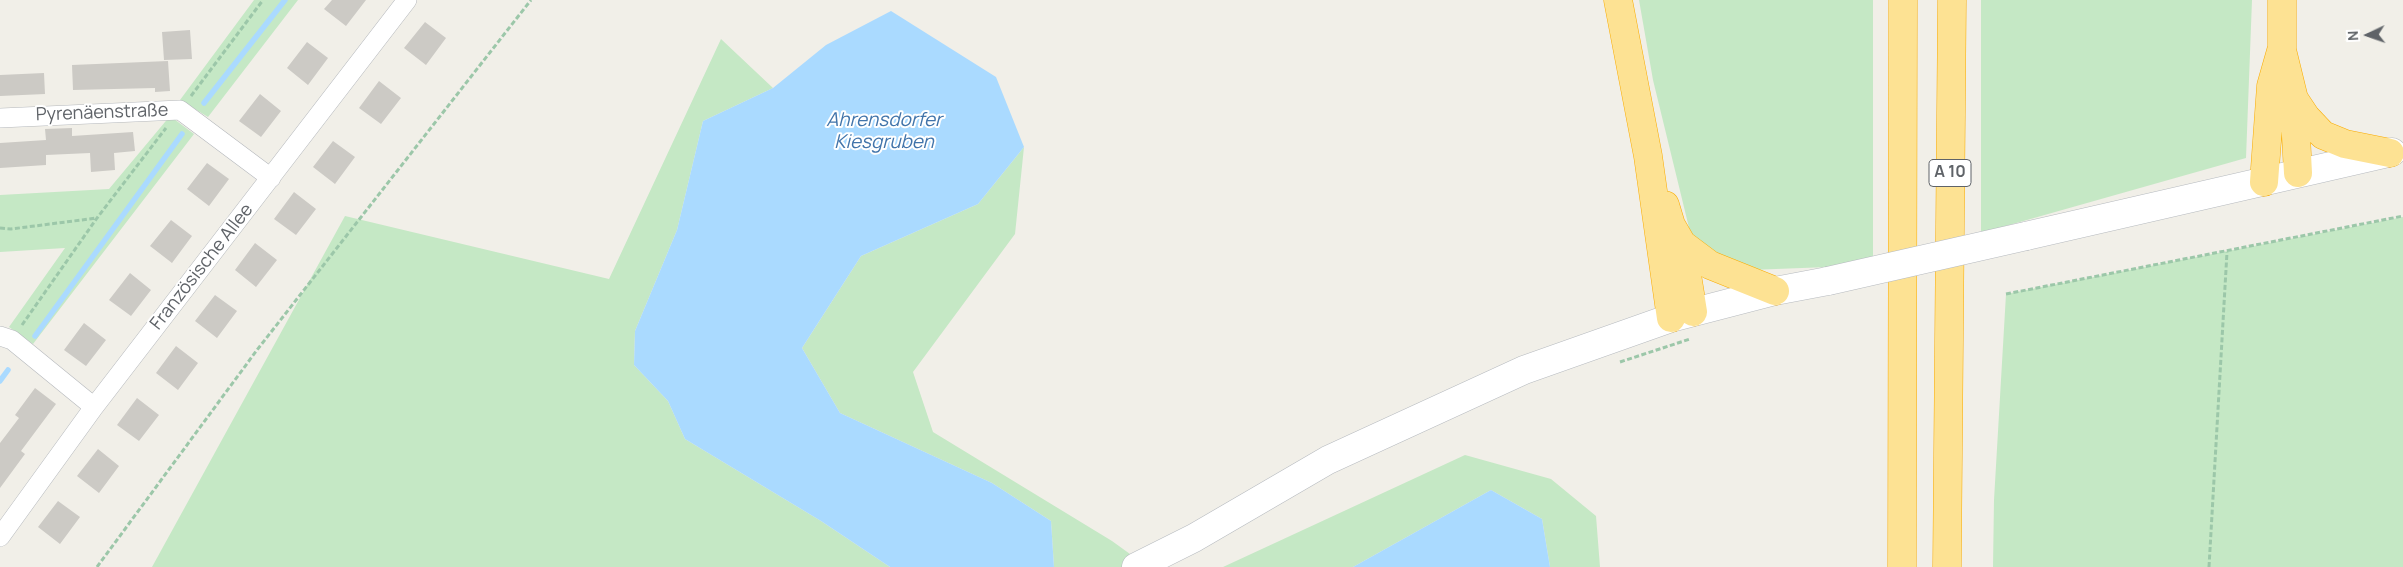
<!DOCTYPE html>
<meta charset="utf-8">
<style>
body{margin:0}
#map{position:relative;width:2403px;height:567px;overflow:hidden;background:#f1efe8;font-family:Manrope,sans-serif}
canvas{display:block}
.north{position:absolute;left:2343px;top:10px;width:50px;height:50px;-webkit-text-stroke:4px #fff;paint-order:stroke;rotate:267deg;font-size:14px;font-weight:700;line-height:20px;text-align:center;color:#5f6368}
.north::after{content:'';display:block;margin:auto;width:18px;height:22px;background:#5f6368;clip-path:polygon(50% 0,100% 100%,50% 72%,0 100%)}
</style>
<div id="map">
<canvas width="2403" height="567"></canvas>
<div class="north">N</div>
</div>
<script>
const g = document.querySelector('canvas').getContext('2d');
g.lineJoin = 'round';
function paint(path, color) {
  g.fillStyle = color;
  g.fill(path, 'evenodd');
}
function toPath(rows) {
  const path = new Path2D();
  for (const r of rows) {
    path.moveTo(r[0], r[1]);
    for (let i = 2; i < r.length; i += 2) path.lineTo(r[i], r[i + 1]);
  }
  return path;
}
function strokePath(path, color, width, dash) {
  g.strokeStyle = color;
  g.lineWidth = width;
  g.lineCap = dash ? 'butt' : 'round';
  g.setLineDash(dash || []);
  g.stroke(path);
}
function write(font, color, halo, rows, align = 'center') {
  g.font = font + ' Manrope,sans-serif';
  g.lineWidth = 4;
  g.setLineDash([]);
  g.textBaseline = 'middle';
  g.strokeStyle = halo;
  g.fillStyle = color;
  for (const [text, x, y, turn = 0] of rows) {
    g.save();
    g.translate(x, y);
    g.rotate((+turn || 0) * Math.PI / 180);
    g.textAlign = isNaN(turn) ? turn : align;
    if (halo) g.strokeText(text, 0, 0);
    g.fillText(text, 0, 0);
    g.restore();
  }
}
paint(toPath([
 [254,0,298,0,208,117,180,100],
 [1639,0,1873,0,1873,258,1828,267,1750,270,1692,240,1653,80],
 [1981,0,2252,0,2246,158,1981,233],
 [721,39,773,88,703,121,677,230,635,331,634,365,668,401,685,439,821,521,890,567,152,567,345,216,609,279],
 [170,116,194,134,33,344,9,327,65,248,0,252,0,195,109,189],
 [1024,147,1015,234,913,372,933,432,1112,541,1148,567,1054,567,1051,521,992,483,840,413,802,348,861,256,978,204],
 [2403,217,2403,567,1993,567,1994,500,2006,294],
 [1465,455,1551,479,1596,516,1600,567,1550,567,1542,519,1491,490,1353,567,1223,567]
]), '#c5e8c5');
paint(toPath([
 [891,11,996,77,1024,147,978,204,861,256,802,348,840,413,992,483,1051,521,1054,567,890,567,821,521,685,439,668,401,634,365,635,331,677,230,703,121,773,88,826,45],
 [1491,490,1542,519,1550,567,1353,567]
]), '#aadaff');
strokePath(toPath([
 [204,103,285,0],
 [35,336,182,134],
 [0,381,8,370]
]), '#aadaff', 5.5);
paint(toPath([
 [332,0,366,0,346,26,324,9],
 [425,22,446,38,426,65,404,48],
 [190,30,192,59,164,60,162,32],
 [307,42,328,58,308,85,287,68],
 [168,61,170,91,155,92,155,88,73,90,72,65],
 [44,73,45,94,0,96,0,75],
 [379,81,401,98,381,124,359,108],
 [260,94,281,111,261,137,239,121],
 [72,128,72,136,133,132,135,151,114,153,115,170,91,172,90,153,46,155,46,165,0,168,0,143,46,140,45,129],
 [333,141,355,157,335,184,313,167],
 [207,163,229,179,209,206,187,189],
 [294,192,316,209,296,235,274,219],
 [171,220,192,236,172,263,150,246],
 [255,243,277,260,256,287,235,270],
 [130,273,151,290,131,316,109,300],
 [215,295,237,311,217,338,195,321],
 [84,323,106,340,86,366,64,350],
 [176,346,198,363,178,390,156,373],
 [35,388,56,404,21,451,25,454,0,488,0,443,19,418,15,415],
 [137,398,159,415,139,441,117,425],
 [98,449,119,466,99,493,77,476],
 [58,501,80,517,60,544,38,527]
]), '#cccac5');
const minor = toPath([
 [0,118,180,110,271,178],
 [0,336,12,340,94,407],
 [0,537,94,407,407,0]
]);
const secondary = toPath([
 [2026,236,2392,152],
 [1136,567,1194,538,1328,460,1524,370,1671,318,1775,291,1828,281]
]);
const motorway = toPath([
 [1618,0,1648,156,1671,318],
 [2282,0,2282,50,2294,99,2298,173],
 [2294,99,2306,117,2323,135,2345,144,2390,153],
 [2264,182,2271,86,2281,51],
 [1665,205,1671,225,1682,244,1693,312],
 [1682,244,1710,265,1775,291],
 [1902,567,1903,0],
 [1947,567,1952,0]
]);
strokePath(minor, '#b5b8bc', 20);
strokePath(secondary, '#b6babf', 29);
strokePath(motorway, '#f9ab00', 29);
strokePath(toPath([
 [191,96,263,0],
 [0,228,11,229,97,218],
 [2006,294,2403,216],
 [22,325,97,218,166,128],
 [1620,362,1690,339],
 [97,567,257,350,531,0],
 [2209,567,2227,252]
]), '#9cc7a9', 3, [5, 2.5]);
strokePath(minor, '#fff', 19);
strokePath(secondary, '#fff', 28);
strokePath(motorway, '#fde293', 28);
const secondaryBridge = toPath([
 [1828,281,2026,236]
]);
strokePath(secondaryBridge, '#b6babf', 29, []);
strokePath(secondaryBridge, '#fff', 28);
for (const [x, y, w] of [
 [1950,173,42]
]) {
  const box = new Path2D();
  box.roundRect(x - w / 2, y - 13.5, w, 27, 4);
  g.fillStyle = '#fff';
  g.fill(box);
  strokePath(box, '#5f6368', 1);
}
write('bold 16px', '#5f6368', null, [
 ["A 10",1950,173]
]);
write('18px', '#5f6368', '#fff', [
 ["Pyrenäenstraße",102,113,-2],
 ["Französische Allee",202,267,-52]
]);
write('italic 19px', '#4174aa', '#fff', [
 ["Ahrensdorfer",884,121],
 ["Kiesgruben",884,143]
]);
</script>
